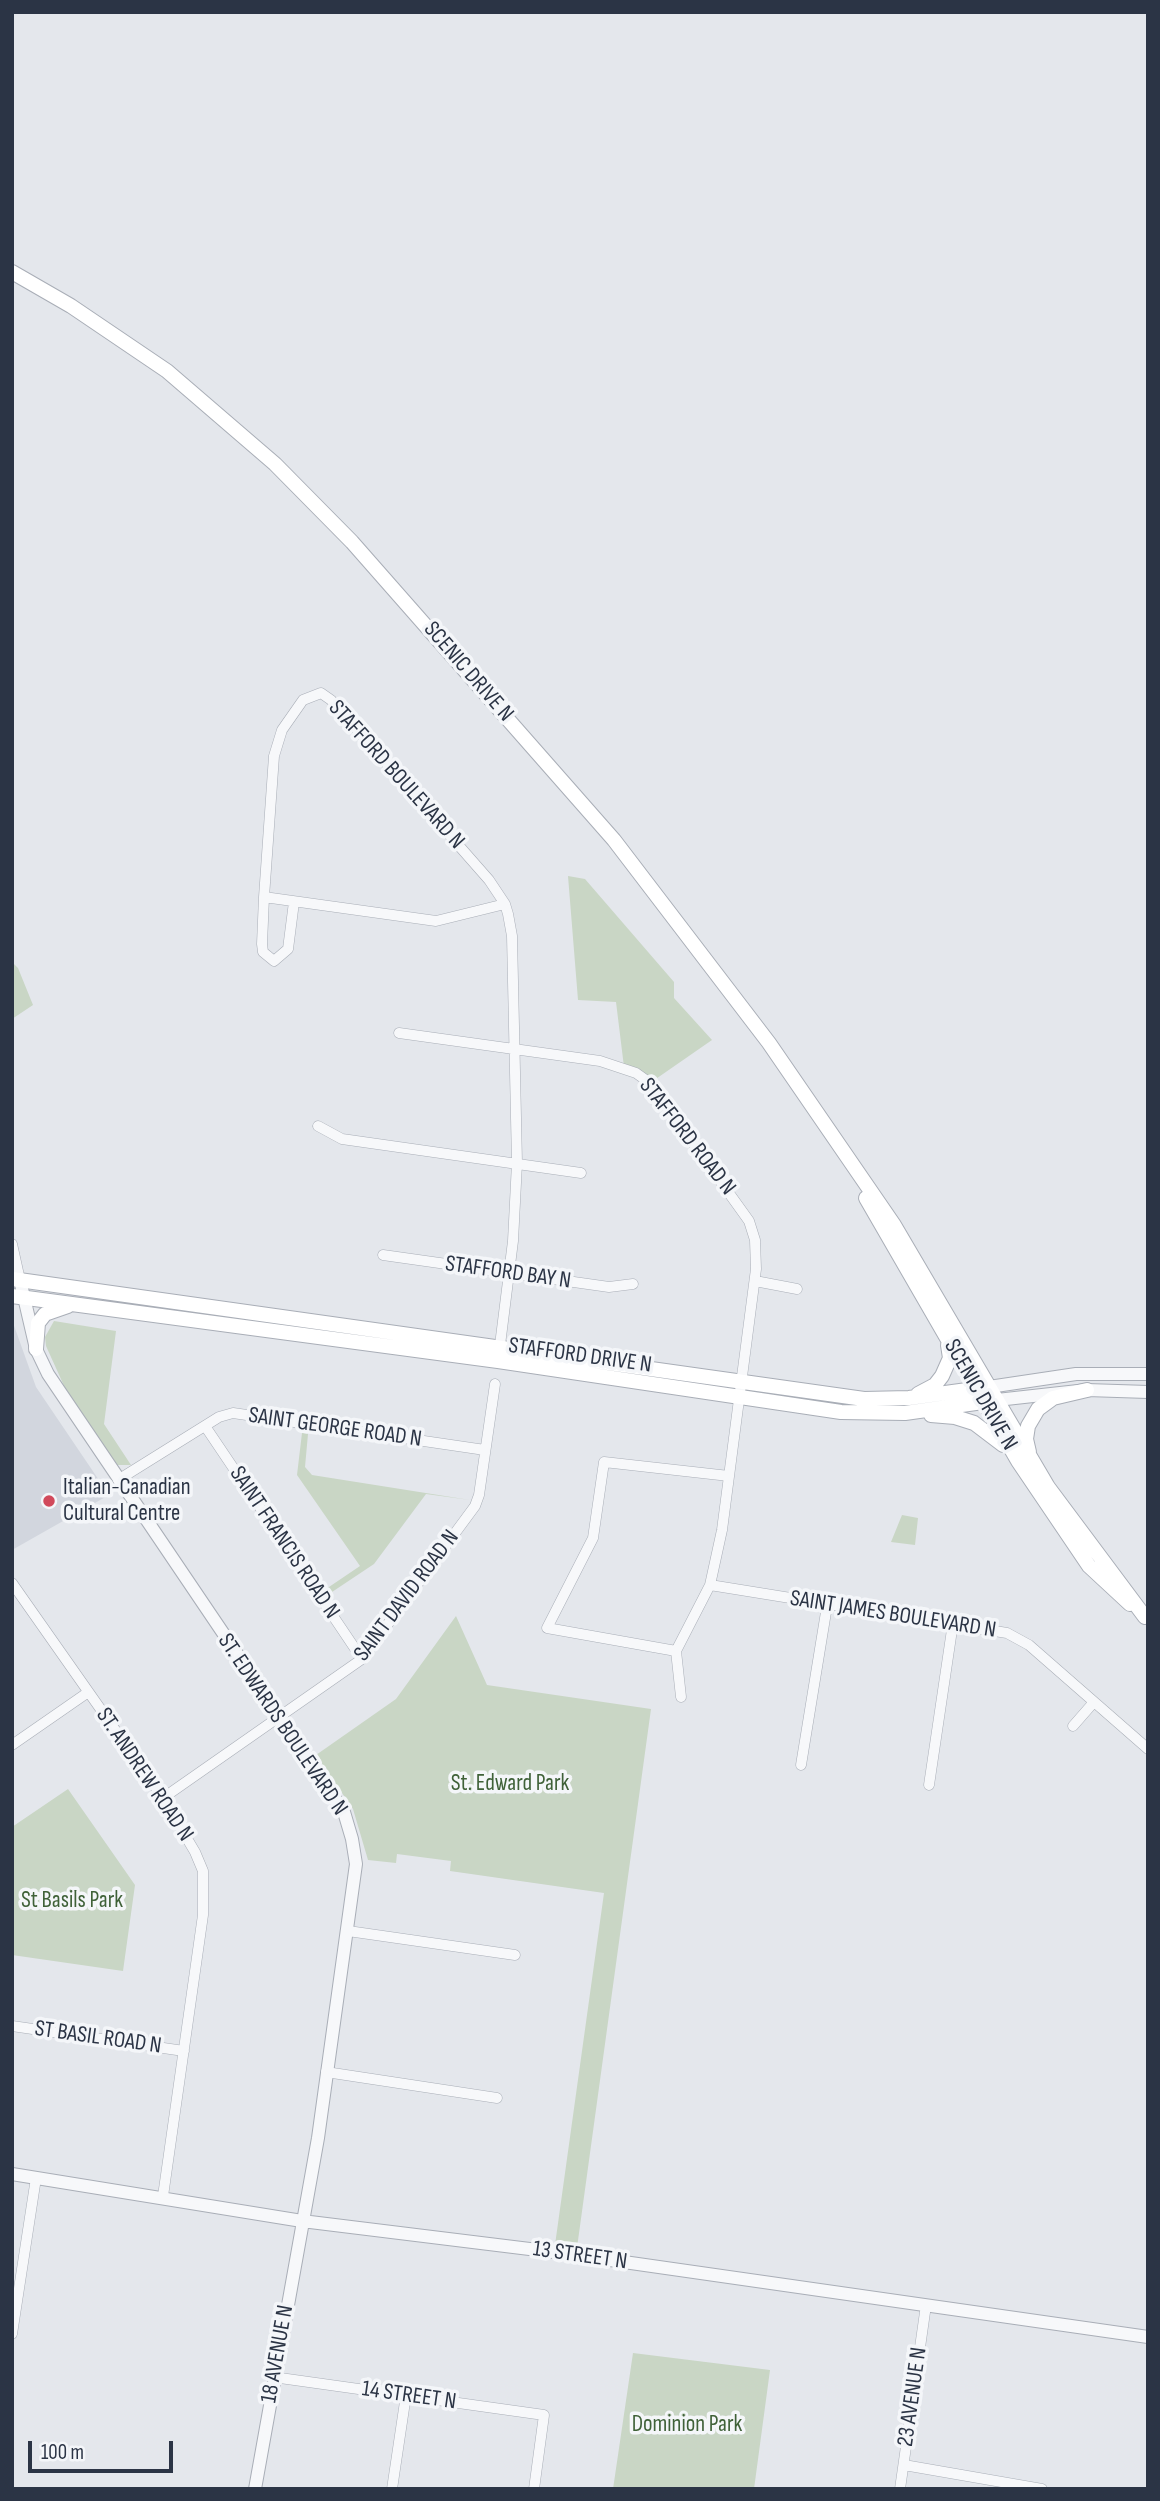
<!DOCTYPE html>
<style>
body{margin:0}
#map{position:relative;width:1160px;height:2501px;overflow:hidden;background:#e4e7ec;font-family:"Sofia Sans Condensed",sans-serif}
canvas{display:block}
.frame{position:absolute;inset:0;border:14px solid #2b3445;pointer-events:none}
.scale{position:absolute;left:28px;top:2441px;width:145px;height:32px;box-sizing:border-box;border:4px solid #2b3445;border-top:0;padding-left:9px;font-size:21px;line-height:24px;white-space:nowrap;color:#2b3445;-webkit-text-stroke:5px #f4f6f9;paint-order:stroke}
</style>
<div id="map">
<canvas width="1160" height="2501"></canvas>
<div class="frame"></div>
<div class="scale">100 m</div>
</div>
<script>
const g = document.querySelector('canvas').getContext('2d');
g.lineJoin = 'round';
function paint(path, color) {
  g.fillStyle = color;
  g.fill(path, 'evenodd');
}
function toPath(rows) {
  const path = new Path2D();
  for (const r of rows) {
    path.moveTo(r[0], r[1]);
    for (let i = 2; i < r.length; i += 2) path.lineTo(r[i], r[i + 1]);
  }
  return path;
}
function strokePath(path, color, width, dash) {
  g.strokeStyle = color;
  g.lineWidth = width;
  g.lineCap = dash ? 'butt' : 'round';
  g.setLineDash(dash || []);
  g.stroke(path);
}
function write(font, color, halo, rows, align = 'center') {
  g.font = font + ' "Sofia Sans Condensed",sans-serif';
  g.lineWidth = 7;
  g.setLineDash([]);
  g.textBaseline = 'middle';
  g.strokeStyle = halo;
  g.fillStyle = color;
  for (const [text, x, y, turn = 0] of rows) {
    g.save();
    g.translate(x, y);
    g.rotate((+turn || 0) * Math.PI / 180);
    g.textAlign = isNaN(turn) ? turn : align;
    if (halo) g.strokeText(text, 0, 0);
    g.fillText(text, 0, 0);
    g.restore();
  }
}
paint(toPath([
 [12,1320,36,1387,109,1495,12,1550]
]), '#d2d6de');
paint(toPath([
 [568,876,585,879,674,982,674,998,712,1040,650,1083,624,1067,616,1002,578,1000],
 [12,962,18,968,33,1005,12,1019],
 [54,1321,116,1331,104,1424,131,1465,117,1465,65,1388,46,1346,45,1337],
 [302,1433,308,1434,305,1467,312,1475,470,1500,426,1494,374,1564,329,1594,326,1589,360,1566,297,1475],
 [902,1515,918,1518,915,1545,891,1542],
 [456,1616,487,1685,651,1709,576,2255,554,2252,604,1893,450,1871,451,1861,397,1854,396,1863,368,1860,353,1809,316,1755,396,1699],
 [68,1789,135,1885,123,1971,12,1955,12,1827],
 [633,2353,770,2370,754,2489,613,2489]
]), '#c9d6c5');
const minor = toPath([
 [264,897,262,944,263,952,274,961,288,949,294,902],
 [399,1033,600,1061,636,1073,650,1083,749,1221,755,1240,756,1269,722,1530,710,1585,676,1651,681,1697],
 [318,1126,342,1139,581,1173],
 [12,1244,20,1280],
 [383,1255,609,1287,633,1284],
 [755,1281,797,1289],
 [499,1353,513,1241,517,1163,512,936,508,914,505,904,489,880,331,700,321,693,303,700,282,730,274,756,264,897,436,921,505,904],
 [205,1426,362,1659],
 [118,1480,219,1417,233,1413,485,1450],
 [12,1583,163,1798,195,1852,203,1871,203,1915,163,2196],
 [710,1585,1007,1633,1029,1645,1148,1749],
 [676,1651,547,1628,593,1538,604,1462,729,1476],
 [1073,1726,1094,1702],
 [12,1745,87,1693],
 [801,1765,827,1606],
 [929,1785,953,1623],
 [163,1798,362,1659,475,1506,479,1495,495,1384],
 [348,1931,515,1955],
 [12,2026,184,2051],
 [326,2072,497,2098],
 [12,2334,36,2178],
 [273,2377,544,2415,534,2489],
 [904,2465,1042,2489],
 [392,2489,406,2395],
 [900,2489,926,2305]
]);
const tertiary = toPath([
 [20,1280,36,1349,48,1374,344,1812,352,1839,356,1864,318,2138,255,2489],
 [989,1387,1076,1374,1148,1374],
 [997,1400,1087,1390,1148,1392],
 [12,2174,302,2221,554,2252,1148,2337]
]);
const secondary = toPath([
 [12,272,71,306,167,371,275,464,352,542,614,840,769,1043,894,1225,1048,1487,1145,1617],
 [866,1198,1018,1461,1089,1566,1130,1604],
 [12,1279,864,1399,909,1398,989,1387],
 [12,1296,498,1361,841,1412,905,1413,997,1400],
 [36,1349,38,1323,45,1314,68,1306],
 [918,1394,935,1385,942,1376,950,1358,948,1345],
 [931,1415,955,1417,974,1423,1003,1445],
 [1029,1452,1026,1439,1028,1426,1038,1409,1053,1398,1087,1390]
]);
strokePath(minor, '#a9aeb7', 11);
strokePath(tertiary, '#a9aeb7', 14);
strokePath(secondary, '#a9aeb7', 16);
strokePath(minor, '#f7f8fa', 10);
strokePath(tertiary, '#f7f8fa', 12);
strokePath(secondary, '#fff', 14);
for (const [x, y, r, color] of [
 [49,1501,7,"#d1495b"]
]) {
  const dot = new Path2D();
  dot.arc(x, y, r, 0, 2 * Math.PI);
  g.fillStyle = color;
  g.fill(dot);
  strokePath(dot, '#f4f6f9', 2.5);
}
write('23px', '#2b3445', '#f4f6f9', [
 ["SCENIC DRIVE N",468,672,49],
 ["STAFFORD BOULEVARD N",396,775,48],
 ["STAFFORD ROAD N",687,1137,52],
 ["STAFFORD BAY N",508,1273,8],
 ["STAFFORD DRIVE N",580,1356,8],
 ["SCENIC DRIVE N",980,1395,60],
 ["SAINT GEORGE ROAD N",335,1428,8],
 ["SAINT FRANCIS ROAD N",284,1543,56],
 ["SAINT DAVID ROAD N",407,1596,-53],
 ["SAINT JAMES BOULEVARD N",893,1615,9],
 ["ST. EDWARDS BOULEVARD N",282,1725,56],
 ["ST. ANDREW ROAD N",144,1775,56],
 ["ST BASIL ROAD N",98,2038,8],
 ["13 STREET N",580,2256,8],
 ["18 AVENUE N",278,2354,-80],
 ["14 STREET N",409,2396,8],
 ["23 AVENUE N",913,2397,-82]
]);
write('23px', '#2b3445', '#f4f6f9', [
 ["Italian-Canadian",63,1488],
 ["Cultural Centre",63,1514]
], 'left');
write('23px', '#3f6138', '#f4f6f9', [
 ["St. Edward Park",510,1784],
 ["St Basils Park",72,1901],
 ["Dominion Park",687,2425]
]);
</script>
